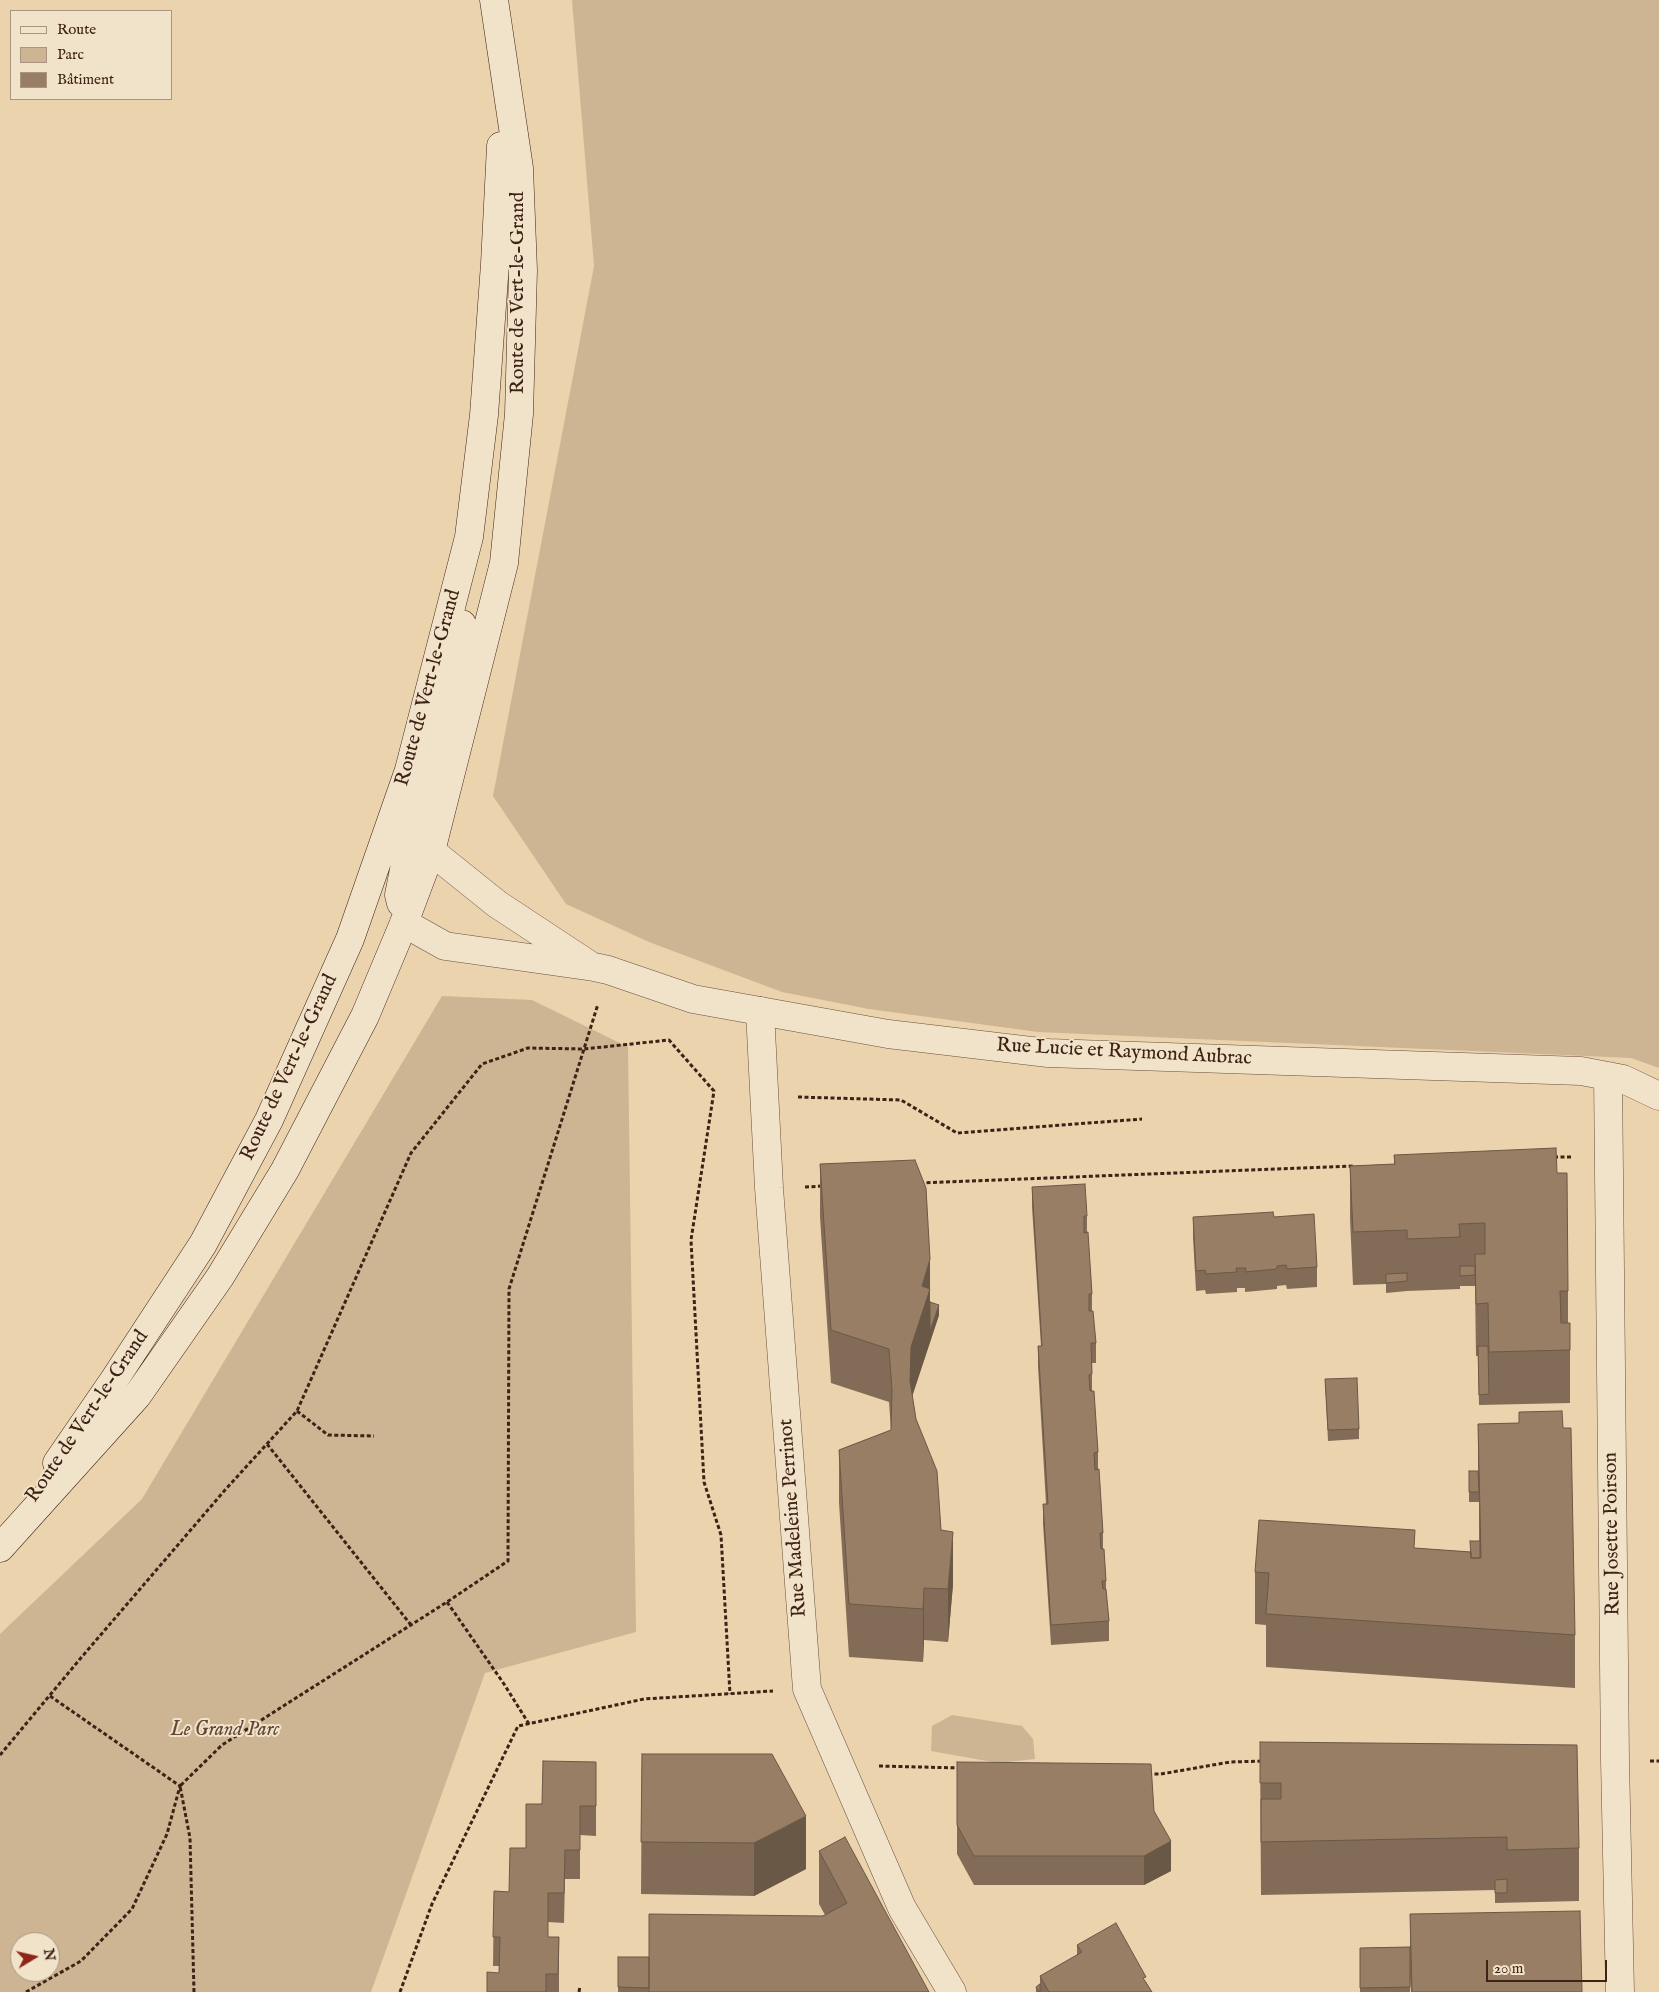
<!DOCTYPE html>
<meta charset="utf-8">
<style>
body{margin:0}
#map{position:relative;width:1659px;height:1992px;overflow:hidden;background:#ead3ad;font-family:"IM FELL English",serif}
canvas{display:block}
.legend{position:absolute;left:10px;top:10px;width:162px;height:90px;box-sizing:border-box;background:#f1e2ca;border:1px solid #aa9582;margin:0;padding:6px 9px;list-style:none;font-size:15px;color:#3f2216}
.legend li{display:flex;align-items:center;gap:10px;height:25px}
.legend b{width:25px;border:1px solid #aa9582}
.north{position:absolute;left:10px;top:1932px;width:50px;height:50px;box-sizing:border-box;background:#f1e2ca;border:1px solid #aa9582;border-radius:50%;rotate:81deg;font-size:14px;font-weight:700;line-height:20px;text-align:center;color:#3f2216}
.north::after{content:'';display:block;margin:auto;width:18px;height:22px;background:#8f2418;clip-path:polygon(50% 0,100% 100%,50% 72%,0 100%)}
.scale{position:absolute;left:1486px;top:1960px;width:121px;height:22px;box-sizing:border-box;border:2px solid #3f2216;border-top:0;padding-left:6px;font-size:15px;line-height:18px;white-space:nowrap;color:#3f2216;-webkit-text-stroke:4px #f1e2ca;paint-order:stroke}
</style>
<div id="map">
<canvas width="1659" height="1992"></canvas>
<ul class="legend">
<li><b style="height:6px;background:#f1e2ca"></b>Route</li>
<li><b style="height:14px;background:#cdb593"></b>Parc</li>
<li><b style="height:14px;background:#987e65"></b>Bâtiment</li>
</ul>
<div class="north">N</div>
<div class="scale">20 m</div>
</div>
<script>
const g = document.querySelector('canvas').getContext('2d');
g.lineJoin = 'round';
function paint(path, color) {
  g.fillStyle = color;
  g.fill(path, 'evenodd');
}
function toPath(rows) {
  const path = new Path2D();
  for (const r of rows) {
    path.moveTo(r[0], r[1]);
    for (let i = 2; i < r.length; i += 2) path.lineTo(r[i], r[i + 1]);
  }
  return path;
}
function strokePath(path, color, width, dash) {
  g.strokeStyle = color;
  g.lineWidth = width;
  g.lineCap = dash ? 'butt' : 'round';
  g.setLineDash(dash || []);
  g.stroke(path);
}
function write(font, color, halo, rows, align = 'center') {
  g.font = font + ' "IM FELL English",serif';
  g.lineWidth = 4;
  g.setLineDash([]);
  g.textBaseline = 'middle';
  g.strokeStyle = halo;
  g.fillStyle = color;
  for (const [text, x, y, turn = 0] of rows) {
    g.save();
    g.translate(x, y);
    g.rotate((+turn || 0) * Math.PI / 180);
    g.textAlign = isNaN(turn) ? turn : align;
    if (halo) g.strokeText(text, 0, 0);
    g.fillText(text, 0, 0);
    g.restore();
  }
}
paint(toPath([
 [572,0,1659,0,1659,1068,1631,1058,1038,1032,869,1009,782,992,649,942,566,904,493,796,594,266],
 [442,996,532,1000,628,1047,636,1632,485,1673,371,1992,0,1992,0,1634,142,1499],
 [20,1942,50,1942,50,1972,20,1972],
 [952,1715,1022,1726,1033,1739,1035,1759,998,1763,931,1751,932,1726]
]), '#cdb593');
const minor = toPath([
 [760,1011,769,1188,807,1689,902,1908,952,1992]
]);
const tertiary = toPath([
 [408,844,431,851,497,904,588,964],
 [404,923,445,946,594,967,608,970,693,999,888,1034,1048,1053,1581,1071,1623,1079,1659,1096],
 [1608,1076,1615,1760,1620,1992]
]);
const secondary = toPath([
 [401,903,399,895,409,844,432,770,453,686,462,624],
 [57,1463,114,1380,203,1244,269,1120,350,939,409,770,469,537,484,415,495,264,501,146],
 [0,1548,137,1396,220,1277,285,1170,365,1016,404,923,431,851,504,563,519,414,523,270,519,168,494,0]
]);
strokePath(minor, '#6a4e3c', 29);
strokePath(tertiary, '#6a4e3c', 29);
strokePath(secondary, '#3f2216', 29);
strokePath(toPath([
 [798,1097,901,1100,957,1133,1142,1119],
 [1554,1157,1573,1157],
 [920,1183,1353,1166],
 [805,1187,824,1186],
 [297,1411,328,1435,374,1436],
 [267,1444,411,1625],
 [447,1602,504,1684,529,1724],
 [0,1755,80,1659,225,1490,297,1411,411,1153,482,1064,528,1048,584,1049,669,1040,714,1091,691,1240,704,1482,721,1535,730,1694],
 [1650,1761,1659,1761],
 [879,1766,960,1768],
 [1148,1774,1161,1774,1230,1762,1264,1761],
 [26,1992,81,1961,132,1909,167,1834,180,1786,50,1696],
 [194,1992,190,1838,180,1786,222,1745,447,1602,508,1561,509,1289,598,1004],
 [400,1992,432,1904,518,1726,644,1699,773,1691],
 [579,1992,580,1986]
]), '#3f2216', 3, [4, 2.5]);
strokePath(minor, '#f1e2ca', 28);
strokePath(tertiary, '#f1e2ca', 28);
strokePath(secondary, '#f1e2ca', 28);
paint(toPath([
 [1394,1155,1557,1173,1568,1291,1568,1323,1570,1323,1570,1403,1479,1405,1478,1356,1476,1356,1475,1286,1460,1286,1460,1289,1407,1291,1386,1293,1386,1284,1353,1285,1350,1219,1350,1166,1394,1164],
 [820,1164,930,1302,939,1315,912,1396,916,1419,941,1530,953,1584,948,1642,924,1640,923,1662,849,1657,839,1503,839,1450,891,1430,889,1402,831,1383,820,1217],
 [1032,1187,1087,1216,1087,1232,1092,1294,1092,1311,1096,1343,1096,1363,1092,1363,1092,1391,1098,1452,1098,1469,1103,1533,1103,1549,1106,1581,1106,1590,1109,1621,1109,1641,1051,1645,1043,1524,1043,1504,1046,1504,1038,1366,1038,1346,1041,1346,1032,1207],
 [1193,1217,1274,1217,1317,1267,1317,1287,1287,1289,1286,1285,1277,1286,1277,1289,1245,1292,1245,1288,1237,1288,1237,1292,1206,1294,1205,1290,1196,1291,1193,1237],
 [1325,1379,1359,1429,1359,1439,1328,1441],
 [1519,1412,1575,1635,1575,1688,1266,1667,1266,1625,1255,1624,1255,1572,1415,1548,1470,1552,1479,1541,1479,1502,1469,1502,1469,1481,1478,1471,1478,1424,1519,1423],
 [1260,1742,1579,1848,1579,1901,1495,1903,1495,1890,1261,1895],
 [642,1754,806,1869,754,1896,641,1894],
 [596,1762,596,1836,580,1835,580,1879,565,1879,564,1923,548,1922,548,1937,559,1937,559,1992,487,1992,499,1973,499,1966,493,1966,494,1891,509,1892,542,1804],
 [957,1762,1154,1811,1171,1871,1144,1885,974,1885,957,1854],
 [819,1851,929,1992,618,1992,618,1957,649,1957,825,1915,819,1904],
 [1410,1914,1582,1992,1411,1992,1410,1978,1410,1992,1360,1992,1360,1948,1410,1947],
 [1077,1945,1146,1982,1152,1992,1036,1992,1036,1987,1040,1984,1040,1976,1077,1955]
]), '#836c57');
paint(toPath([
 [930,1259,930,1331,939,1305,939,1315,911,1400,910,1381,911,1347,922,1286],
 [953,1532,953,1584,948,1642,948,1589],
 [924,1588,924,1640,923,1662,923,1609],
 [806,1816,806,1869,754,1896,754,1843],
 [1171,1841,1171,1871,1144,1885,1144,1856]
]), '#6a5847');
const building = toPath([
 [1556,1148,1557,1173,1567,1173,1568,1291,1560,1291,1561,1323,1570,1323,1570,1350,1489,1352,1488,1303,1476,1304,1475,1254,1485,1254,1485,1223,1459,1224,1460,1237,1407,1239,1407,1230,1353,1232,1350,1166,1395,1164,1394,1155,1556,1148],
 [915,1160,926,1188,930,1259,922,1286,930,1289,911,1347,910,1381,916,1419,937,1471,941,1530,953,1532,948,1589,924,1588,923,1609,849,1604,839,1450,891,1430,892,1390,889,1349,831,1330,820,1164,915,1160],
 [1085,1184,1087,1216,1084,1216,1084,1233,1088,1232,1092,1294,1089,1294,1089,1311,1093,1311,1096,1343,1091,1343,1092,1374,1089,1375,1090,1391,1094,1391,1098,1452,1094,1453,1095,1470,1099,1469,1103,1533,1100,1533,1101,1549,1104,1549,1106,1581,1102,1581,1103,1589,1106,1589,1109,1621,1051,1625,1043,1504,1048,1504,1038,1346,1042,1346,1032,1187,1085,1184],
 [1273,1212,1274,1217,1314,1214,1317,1267,1287,1269,1286,1265,1277,1266,1277,1269,1245,1272,1246,1268,1236,1268,1237,1272,1206,1274,1205,1270,1196,1271,1193,1217,1273,1212],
 [1460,1266,1475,1266,1475,1275,1460,1276,1460,1266],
 [1407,1273,1407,1281,1386,1283,1386,1274,1407,1273],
 [930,1302,939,1305,930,1331,930,1302],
 [1478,1346,1488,1346,1489,1394,1479,1395,1478,1346],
 [1357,1378,1359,1429,1328,1430,1325,1379,1357,1378],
 [1562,1411,1563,1428,1571,1428,1575,1635,1266,1614,1269,1573,1255,1572,1259,1520,1415,1530,1414,1548,1471,1552,1471,1558,1481,1558,1478,1424,1519,1423,1519,1412,1562,1411],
 [1469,1471,1478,1471,1479,1492,1469,1492,1469,1471],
 [1470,1541,1480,1541,1480,1558,1471,1558,1470,1541],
 [1260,1742,1577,1745,1579,1848,1507,1850,1507,1837,1261,1842,1261,1799,1281,1799,1281,1783,1260,1783,1260,1742],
 [642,1754,772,1754,806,1816,754,1843,641,1842,642,1754],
 [543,1761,596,1762,596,1806,580,1806,580,1850,565,1850,564,1893,548,1893,548,1937,559,1937,558,1974,546,1974,546,1992,487,1992,487,1972,499,1973,500,1937,493,1937,494,1891,509,1892,510,1848,526,1848,526,1804,542,1804,543,1761],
 [957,1762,1151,1764,1154,1811,1171,1841,1144,1856,974,1856,957,1825,957,1762],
 [845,1837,929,1992,649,1992,649,1914,823,1916,847,1903,819,1851,845,1837],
 [1507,1879,1507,1893,1495,1893,1495,1880,1507,1879],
 [1580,1911,1582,1992,1412,1992,1410,1914,1580,1911],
 [1116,1923,1146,1977,1143,1978,1152,1992,1049,1992,1040,1976,1082,1952,1077,1945,1116,1923],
 [1410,1947,1410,1987,1360,1988,1360,1948,1410,1947],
 [618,1957,649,1957,649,1988,618,1987,618,1957],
 [1040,1984,1040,1992,1039,1992,1036,1987,1040,1984]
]);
paint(building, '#987e65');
strokePath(building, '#6a5847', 1);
write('20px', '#3f2216', '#f1e2ca', [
 ["Route de Vert-le-Grand",519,293,-90],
 ["Route de Vert-le-Grand",429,688,-75],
 ["Rue Lucie et Raymond Aubrac",1124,1053,3],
 ["Route de Vert-le-Grand",290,1068,-65],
 ["Route de Vert-le-Grand",88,1417,-56],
 ["Rue Madeleine Perrinot",794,1518,-94],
 ["Rue Josette Poirson",1613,1534,-91]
]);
write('italic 20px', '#624735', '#f1e2ca', [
 ["Le Grand Parc",225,1731]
]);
</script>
